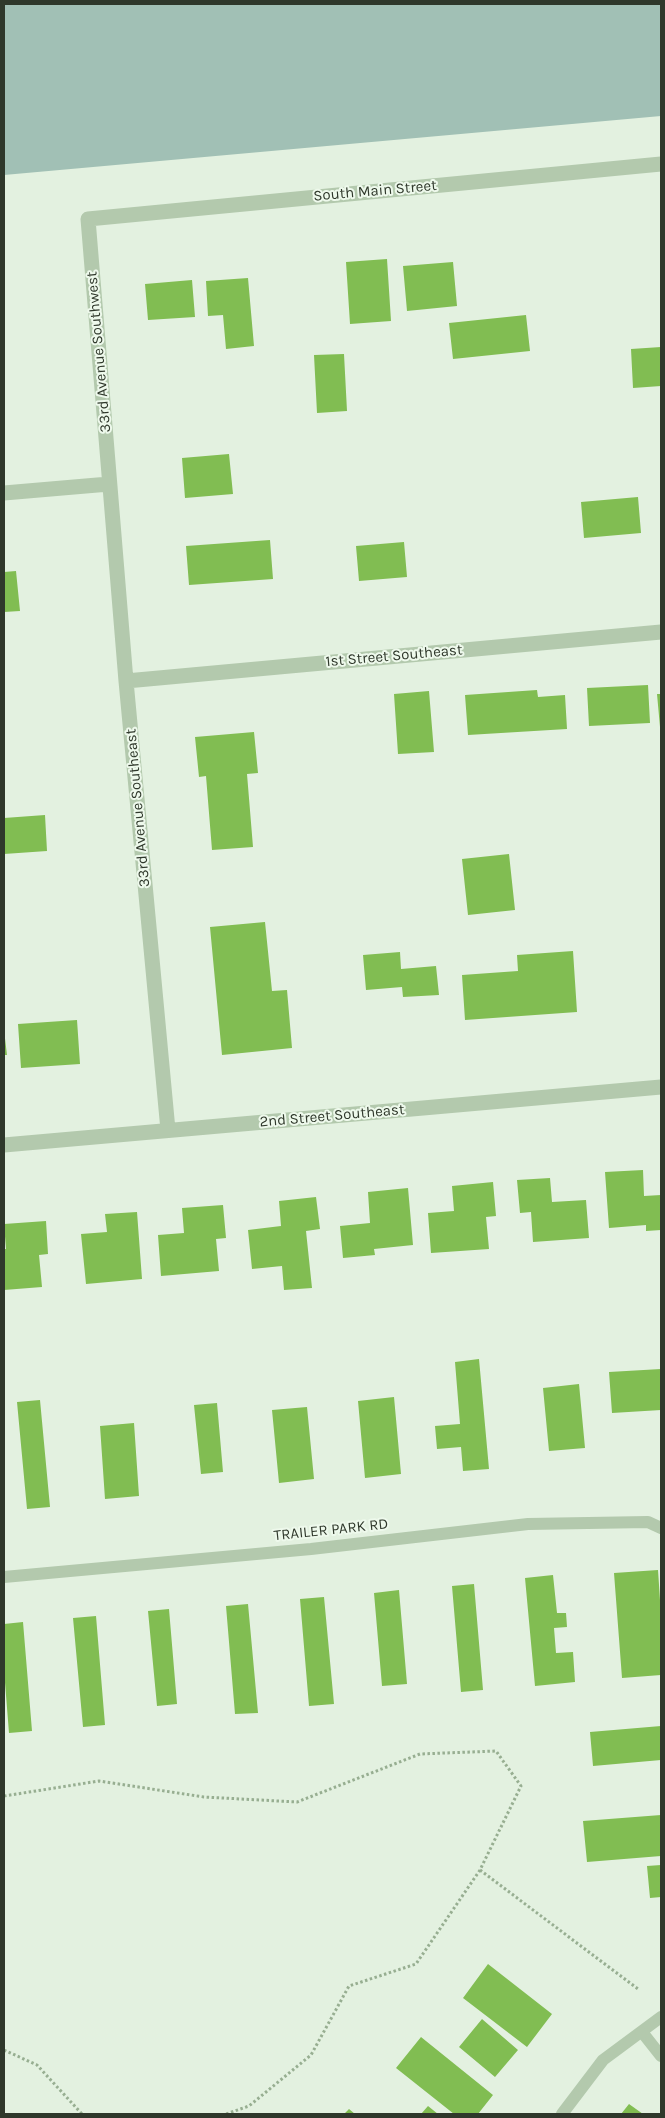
<!DOCTYPE html>
<style>
body{margin:0}
#map{position:relative;width:665px;height:2118px;overflow:hidden;background:#e3f1e0;font-family:Karla,sans-serif}
canvas{display:block}
.frame{position:absolute;inset:0;border:5px solid #2f382b;pointer-events:none}
</style>
<div id="map">
<canvas width="665" height="2118"></canvas>
<div class="frame"></div>
</div>
<script>
const g = document.querySelector('canvas').getContext('2d');
g.lineJoin = 'round';
function paint(path, color) {
  g.fillStyle = color;
  g.fill(path, 'evenodd');
}
function toPath(rows) {
  const path = new Path2D();
  for (const r of rows) {
    path.moveTo(r[0], r[1]);
    for (let i = 2; i < r.length; i += 2) path.lineTo(r[i], r[i + 1]);
  }
  return path;
}
function strokePath(path, color, width, dash) {
  g.strokeStyle = color;
  g.lineWidth = width;
  g.lineCap = dash ? 'butt' : 'round';
  g.setLineDash(dash || []);
  g.stroke(path);
}
function write(font, color, halo, rows, align = 'center') {
  g.font = font + ' Karla,sans-serif';
  g.lineWidth = 4;
  g.setLineDash([]);
  g.textBaseline = 'middle';
  g.strokeStyle = halo;
  g.fillStyle = color;
  for (const [text, x, y, turn = 0] of rows) {
    g.save();
    g.translate(x, y);
    g.rotate((+turn || 0) * Math.PI / 180);
    g.textAlign = isNaN(turn) ? turn : align;
    if (halo) g.strokeText(text, 0, 0);
    g.fillText(text, 0, 0);
    g.restore();
  }
}
paint(toPath([
 [4,4,661,4,661,116,4,175]
]), '#a1c0b5');
paint(toPath([
 [387,259,391,321,350,324,346,262],
 [453,262,457,306,407,311,403,266],
 [248,278,254,346,226,349,223,315,208,316,206,281],
 [192,280,195,317,148,320,145,284],
 [526,315,530,351,453,359,449,323],
 [661,347,661,386,633,388,631,349],
 [344,354,347,411,317,413,314,355],
 [229,454,233,494,185,498,182,458],
 [638,497,641,533,584,538,581,502],
 [270,540,273,579,189,585,186,546],
 [404,542,407,577,359,581,356,546],
 [16,571,20,611,4,612,4,572],
 [648,685,650,723,589,726,587,688],
 [537,690,538,697,565,695,567,729,468,735,465,695],
 [429,691,434,752,398,754,394,694],
 [657,694,661,694,661,727,660,727],
 [254,732,258,773,247,774,253,847,212,850,206,776,199,777,195,737],
 [45,815,47,851,4,854,4,818],
 [509,854,515,910,468,915,462,859],
 [265,922,272,991,287,990,292,1048,222,1055,210,927],
 [573,951,577,1012,465,1020,462,975,518,971,517,955],
 [400,952,401,969,436,966,439,995,403,997,402,987,366,990,363,955],
 [77,1020,80,1064,21,1068,18,1024],
 [4,1030,7,1055,4,1055],
 [643,1170,644,1196,661,1195,661,1230,646,1231,646,1225,609,1228,605,1172],
 [550,1178,552,1202,586,1200,589,1238,533,1242,531,1212,520,1213,517,1180],
 [493,1182,496,1216,486,1217,489,1249,431,1253,428,1213,454,1211,452,1186],
 [408,1188,413,1245,374,1249,375,1255,343,1258,340,1226,370,1223,368,1192],
 [316,1197,320,1229,306,1231,312,1288,284,1290,282,1266,252,1269,248,1230,281,1226,279,1201],
 [223,1205,226,1238,216,1239,219,1271,161,1276,158,1235,184,1233,182,1208],
 [137,1212,142,1279,86,1284,81,1234,107,1232,105,1214],
 [46,1221,48,1254,39,1255,42,1287,4,1290,4,1249,6,1249,4,1224],
 [479,1359,489,1469,463,1471,461,1447,437,1449,435,1426,460,1424,455,1362],
 [661,1369,661,1410,612,1413,609,1372],
 [579,1384,585,1448,549,1451,543,1388],
 [394,1397,401,1474,365,1478,358,1401],
 [40,1400,50,1507,27,1509,17,1402],
 [217,1403,223,1472,201,1474,194,1405],
 [307,1407,314,1479,279,1483,272,1410],
 [134,1423,139,1496,105,1499,100,1426],
 [658,1570,661,1615,661,1675,622,1678,614,1573],
 [553,1575,557,1613,566,1613,567,1627,554,1628,556,1653,573,1652,575,1682,535,1686,525,1578],
 [474,1584,483,1690,461,1692,452,1586],
 [399,1590,407,1684,382,1686,374,1593],
 [324,1597,334,1704,309,1706,300,1599],
 [248,1604,258,1713,235,1714,226,1606],
 [169,1609,177,1704,157,1706,148,1611],
 [96,1616,105,1725,83,1727,73,1618],
 [23,1622,32,1731,9,1733,4,1670,4,1624],
 [661,1726,661,1760,593,1766,590,1732],
 [661,1815,661,1856,587,1862,583,1821],
 [661,1865,661,1897,650,1898,647,1866],
 [488,1964,552,2014,527,2047,463,1998],
 [482,2019,518,2050,495,2077,459,2047],
 [421,2037,493,2095,478,2114,454,2114,396,2068],
 [629,2104,643,2114,621,2114],
 [428,2106,438,2114,421,2114],
 [349,2109,355,2114,344,2114]
]), '#81bd52');
strokePath(toPath([
 [4,1796,99,1781,204,1797,297,1802,420,1754,496,1751,521,1786,480,1870,416,1964,349,1986,311,2055,249,2106,226,2114],
 [480,1870,638,1989],
 [4,2050,37,2065,82,2114]
]), '#97ae91', 3, [2.5, 2.5]);
strokePath(toPath([
 [4,1577,311,1549,528,1524,648,1522,661,1528],
 [642,2032,661,2056],
 [562,2114,603,2060,661,2017]
]), '#b3c9ad', 12);
strokePath(toPath([
 [4,493,109,484],
 [126,681,661,632],
 [168,1130,126,681,88,219,661,164],
 [4,1145,661,1087]
]), '#b3c9ad', 15);
write('15px', '#2f382b', '#eef9ec', [
 ["South Main Street",375,191,-5],
 ["33rd Avenue Southwest",99,352,-95],
 ["1st Street Southeast",394,656,-5],
 ["33rd Avenue Southeast",138,808,-95],
 ["2nd Street Southeast",332,1116,-5],
 ["TRAILER PARK RD",331,1530,-6]
]);
</script>
